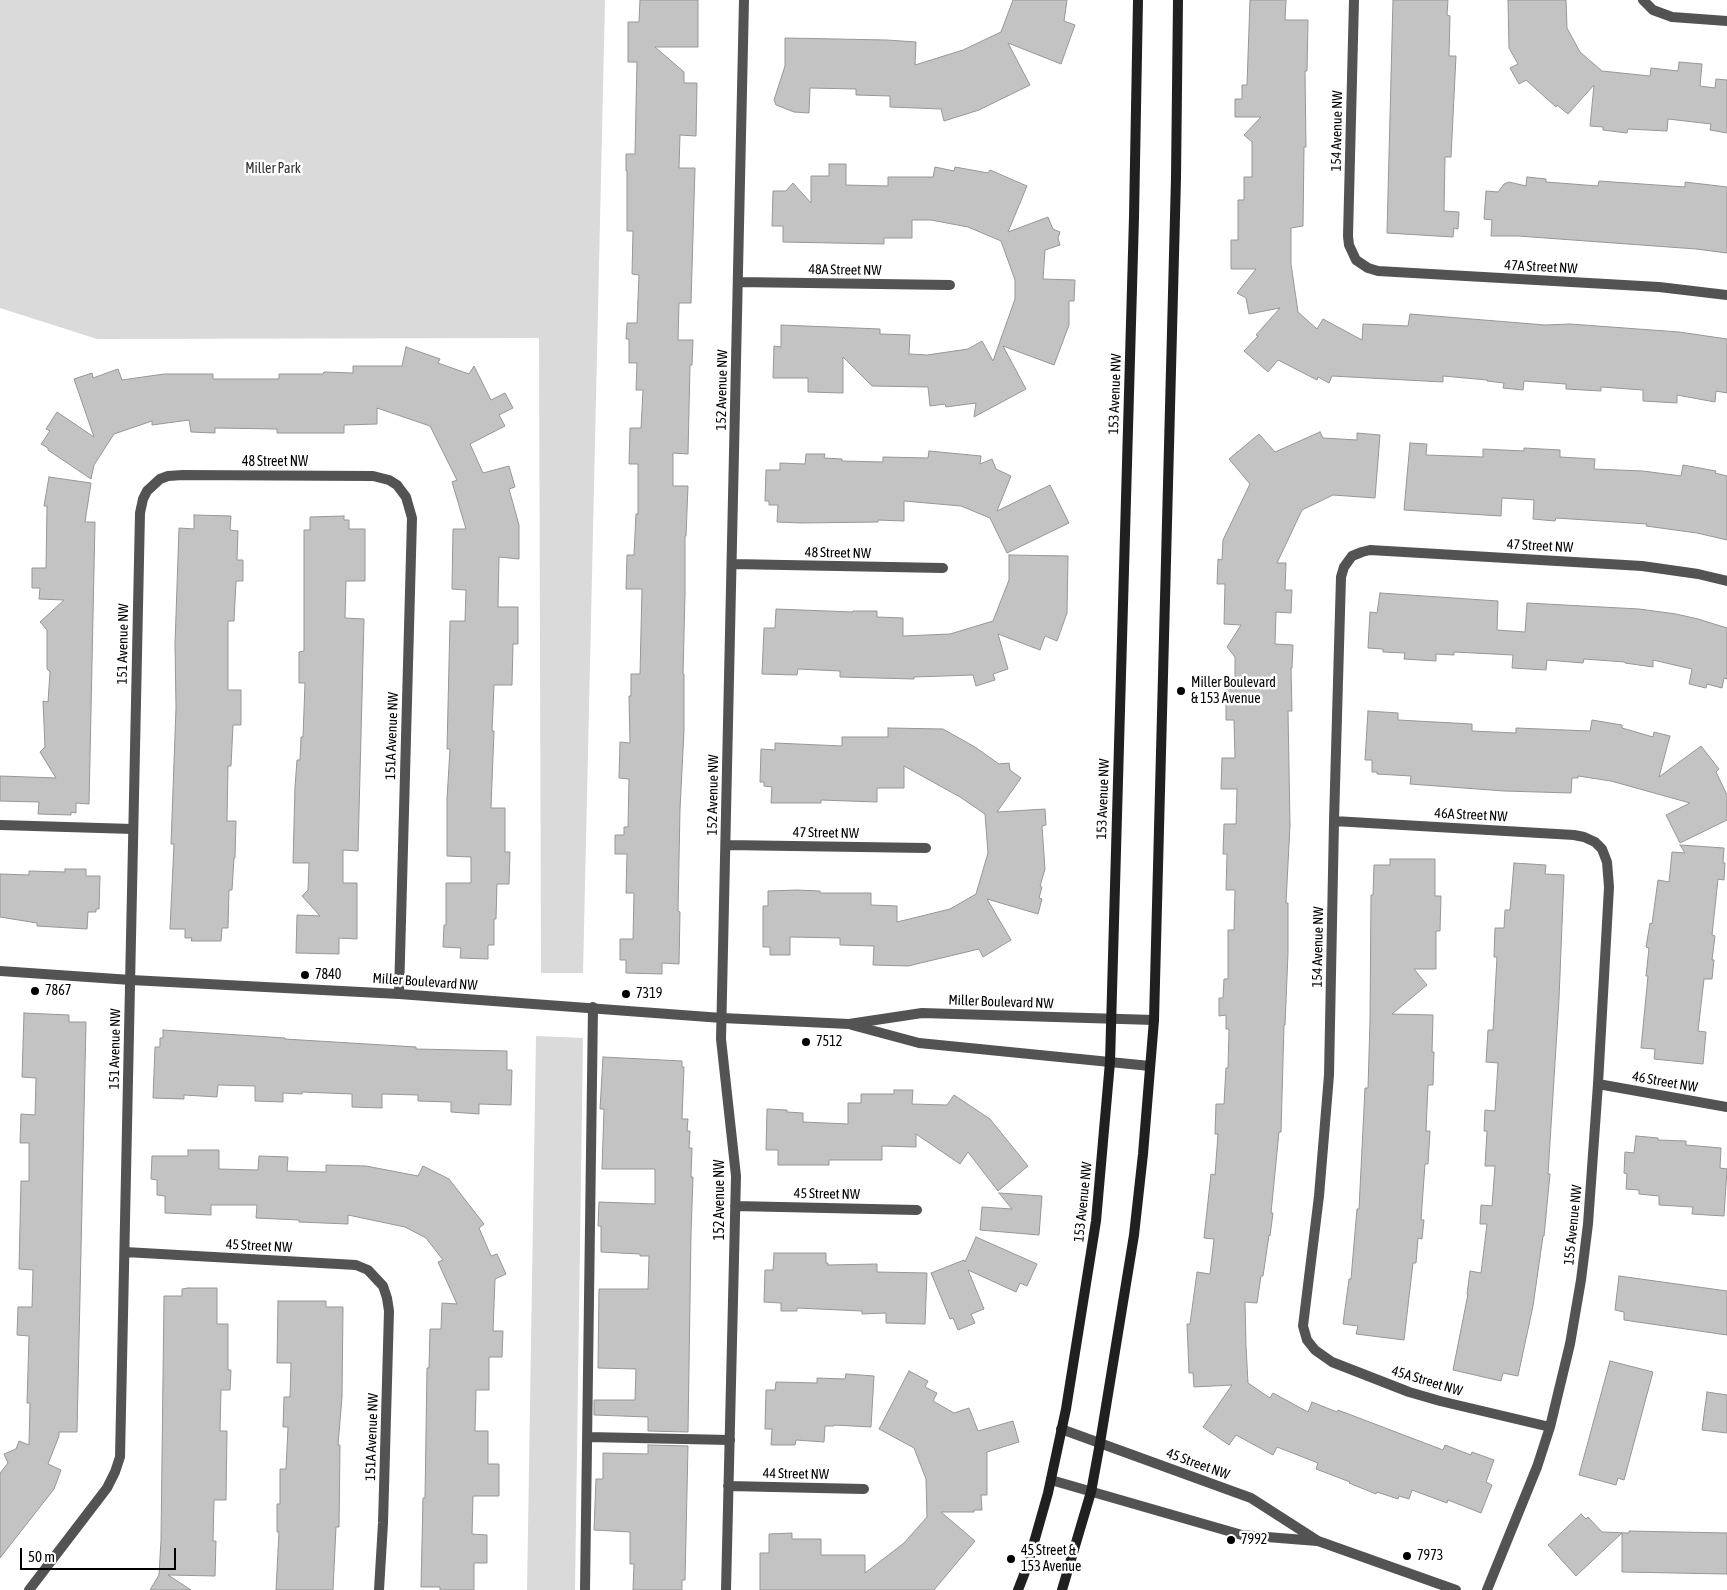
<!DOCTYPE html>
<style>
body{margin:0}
#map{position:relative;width:1727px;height:1590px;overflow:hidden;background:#fff;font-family:"Asap Condensed",sans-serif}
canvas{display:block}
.scale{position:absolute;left:20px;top:1548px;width:156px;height:22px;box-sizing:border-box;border:2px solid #000;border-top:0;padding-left:6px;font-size:15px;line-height:18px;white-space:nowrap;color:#000;-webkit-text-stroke:4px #fff;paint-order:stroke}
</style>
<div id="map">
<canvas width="1727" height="1590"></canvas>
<div class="scale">50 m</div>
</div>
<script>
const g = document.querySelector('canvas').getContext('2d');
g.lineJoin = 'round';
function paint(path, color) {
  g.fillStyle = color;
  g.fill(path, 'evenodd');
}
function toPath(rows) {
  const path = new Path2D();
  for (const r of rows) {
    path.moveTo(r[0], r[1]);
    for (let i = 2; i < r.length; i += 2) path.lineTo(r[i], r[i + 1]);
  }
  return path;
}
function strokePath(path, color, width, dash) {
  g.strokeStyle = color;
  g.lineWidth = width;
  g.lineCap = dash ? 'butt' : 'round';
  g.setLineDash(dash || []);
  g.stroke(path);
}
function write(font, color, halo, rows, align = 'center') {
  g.font = font + ' "Asap Condensed",sans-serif';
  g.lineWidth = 5;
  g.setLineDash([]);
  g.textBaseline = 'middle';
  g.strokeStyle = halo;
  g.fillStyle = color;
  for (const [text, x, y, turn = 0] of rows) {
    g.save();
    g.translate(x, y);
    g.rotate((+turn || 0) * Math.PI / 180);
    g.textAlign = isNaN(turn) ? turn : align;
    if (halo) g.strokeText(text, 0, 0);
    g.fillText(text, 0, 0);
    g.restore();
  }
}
paint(toPath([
 [0,0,605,0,583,973,541,973,539,338,97,339,0,308],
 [536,1036,583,1038,575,1590,527,1590]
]), '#dadada');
const building = toPath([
 [640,0,698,0,698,47,655,47,684,72,684,83,697,83,696,136,680,135,679,168,695,168,691,303,679,303,678,340,693,340,692,365,690,365,688,454,673,453,673,486,688,486,686,536,685,536,685,594,683,674,684,674,684,731,680,809,678,911,680,912,679,964,662,963,662,974,626,973,626,960,620,960,620,939,633,939,634,893,626,893,627,854,615,854,615,835,624,835,624,827,628,827,629,779,619,778,620,742,630,743,629,696,631,696,631,674,640,674,642,589,626,589,627,555,634,555,636,514,638,514,638,464,629,464,630,428,641,428,643,390,636,390,637,363,629,363,629,339,626,339,627,323,637,323,639,275,632,274,633,231,627,231,627,171,626,171,626,154,635,154,636,106,637,62,628,62,628,22,639,22,640,0],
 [1013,0,1067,0,1064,21,1075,25,1061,64,1008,43,1030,85,979,110,944,121,941,109,890,107,890,96,856,95,856,89,810,88,809,113,794,112,776,105,774,100,785,66,785,38,887,40,916,42,915,65,963,50,1001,32,1013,0],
 [1250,0,1286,0,1285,20,1308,20,1307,71,1305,71,1306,147,1304,147,1303,226,1291,228,1291,264,1298,312,1317,329,1323,319,1362,340,1363,324,1408,326,1410,314,1545,325,1570,324,1679,332,1727,339,1727,393,1716,391,1715,402,1677,395,1677,403,1643,401,1643,390,1601,387,1601,391,1566,389,1566,384,1524,381,1523,390,1503,388,1504,383,1487,381,1487,380,1443,376,1443,382,1332,376,1329,383,1318,377,1317,380,1278,360,1268,372,1244,351,1258,336,1256,335,1280,308,1249,314,1246,298,1237,293,1256,269,1231,269,1231,240,1238,240,1238,200,1244,200,1244,177,1252,177,1252,142,1244,135,1261,117,1235,117,1235,99,1242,99,1242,85,1247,85,1250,0],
 [1393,0,1448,0,1447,15,1450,16,1449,56,1456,56,1451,157,1445,157,1444,211,1459,212,1458,229,1454,228,1453,237,1387,233,1393,0],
 [1508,0,1566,0,1567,28,1580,52,1602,71,1650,76,1651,68,1678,71,1679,62,1702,64,1700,86,1715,88,1716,79,1727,80,1727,133,1710,130,1711,124,1668,119,1667,131,1628,129,1627,133,1603,130,1603,127,1590,126,1594,85,1568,114,1557,105,1556,107,1526,80,1519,84,1510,68,1518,64,1509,48,1508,0],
 [829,164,846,164,846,185,888,186,888,177,933,177,935,167,954,171,955,167,988,173,990,170,1027,186,1008,232,1048,217,1053,229,1060,232,1058,238,1060,245,1045,250,1043,279,1075,280,1074,301,1069,301,1069,325,1054,365,1003,346,1026,389,974,417,976,403,946,407,945,404,930,406,928,387,872,386,843,357,843,393,808,392,808,378,773,378,774,346,781,347,781,325,880,329,880,334,910,335,909,354,927,355,968,349,982,341,993,361,1015,299,1015,280,1001,241,968,227,931,220,912,220,912,238,884,238,884,244,783,242,783,226,772,226,773,191,786,191,793,183,811,203,811,176,829,176,829,164],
 [1527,177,1546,179,1546,182,1598,186,1599,181,1685,187,1685,182,1727,187,1727,253,1696,249,1518,236,1491,236,1492,220,1484,219,1486,191,1498,192,1504,184,1509,182,1526,186,1527,177],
 [406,347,440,359,438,363,469,374,474,366,491,400,505,393,513,408,499,415,505,426,470,444,483,473,509,466,515,487,509,489,519,525,519,559,499,557,498,607,518,607,518,644,513,644,512,685,494,685,492,731,494,731,491,808,505,808,505,852,510,852,509,884,497,884,496,919,494,919,494,945,488,945,488,959,460,958,461,948,443,947,444,925,446,925,446,883,471,883,471,857,447,856,447,799,450,749,447,749,450,621,465,621,466,590,452,589,453,529,466,529,452,482,457,480,430,426,377,408,377,424,344,425,344,433,277,433,277,429,215,428,215,433,191,432,189,420,152,425,152,421,114,434,94,465,91,479,48,450,48,448,41,444,50,431,46,429,57,412,94,437,74,379,92,373,93,378,118,369,122,380,164,374,213,374,213,379,279,379,279,374,323,374,324,372,353,373,353,366,402,366,406,347],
 [1320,432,1323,438,1357,440,1357,433,1380,435,1375,498,1333,495,1302,510,1277,563,1286,563,1285,590,1292,590,1291,613,1276,612,1275,644,1293,645,1292,668,1291,668,1292,711,1288,711,1290,825,1286,903,1288,903,1288,953,1285,1025,1284,1025,1281,1132,1279,1132,1271,1213,1273,1213,1270,1236,1269,1235,1263,1276,1261,1276,1257,1303,1245,1302,1246,1346,1248,1383,1270,1398,1273,1393,1308,1412,1312,1402,1337,1412,1338,1410,1443,1450,1445,1445,1471,1455,1472,1452,1494,1460,1486,1482,1492,1485,1481,1513,1448,1500,1447,1503,1412,1490,1409,1499,1399,1496,1398,1499,1377,1492,1376,1494,1349,1483,1350,1482,1316,1469,1318,1463,1277,1447,1273,1455,1236,1435,1229,1445,1203,1427,1232,1385,1194,1387,1193,1373,1189,1373,1187,1324,1190,1324,1197,1272,1210,1274,1214,1239,1204,1238,1211,1174,1215,1175,1218,1134,1215,1134,1216,1104,1224,1104,1226,1068,1228,1068,1229,1029,1226,1029,1226,1015,1219,1016,1219,998,1223,998,1224,979,1228,979,1228,930,1234,930,1235,890,1226,890,1227,854,1223,854,1224,824,1236,824,1237,789,1221,789,1222,758,1235,758,1234,720,1226,720,1226,688,1235,688,1235,657,1227,647,1241,625,1224,624,1225,584,1217,584,1218,559,1222,560,1223,540,1250,484,1229,459,1259,434,1275,452,1320,432],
 [1410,443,1427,444,1426,455,1483,457,1483,449,1524,451,1524,448,1560,450,1560,457,1595,459,1594,469,1643,471,1681,476,1683,465,1716,471,1715,473,1727,476,1727,540,1697,533,1646,526,1647,524,1556,518,1555,521,1533,519,1534,500,1502,498,1501,516,1404,510,1410,443],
 [929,451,981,456,980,464,992,459,996,469,1011,476,997,511,1050,485,1069,523,1007,553,990,518,961,506,904,501,904,521,878,520,878,522,800,523,777,522,778,505,769,505,769,501,765,501,766,470,780,470,780,463,805,464,806,454,825,454,824,458,842,459,842,461,883,462,883,457,928,458,929,451],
 [49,477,91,483,85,522,95,522,89,804,76,803,76,813,71,812,71,815,38,814,39,802,0,801,0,776,56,778,40,752,45,747,43,701,48,702,50,672,47,669,47,630,40,622,64,600,39,599,40,588,32,588,32,568,46,568,47,506,44,506,49,477],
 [194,515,231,516,230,530,238,531,237,560,243,560,243,581,236,581,234,621,228,621,228,690,241,690,241,725,233,725,231,766,228,766,227,821,236,821,235,858,234,858,232,890,229,890,228,928,222,928,221,941,191,941,192,938,185,938,185,929,170,929,174,844,171,844,176,708,175,644,179,528,194,529,194,515],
 [344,516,344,520,349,520,349,529,365,529,365,581,346,581,345,618,364,619,358,851,343,850,343,883,357,883,357,939,339,938,339,954,296,953,297,915,320,916,302,896,308,890,309,863,293,863,295,787,297,760,300,760,301,737,303,737,305,683,299,683,299,652,304,651,304,530,310,530,310,517,344,516],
 [1009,555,1068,556,1067,613,1057,641,1045,636,1040,650,998,634,1008,669,993,674,995,680,976,686,973,675,914,677,914,679,840,677,840,671,798,669,797,675,762,674,764,628,775,628,776,609,853,612,853,611,877,611,877,617,903,618,903,636,950,634,993,621,1009,580,1009,555],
 [1380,593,1498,601,1497,630,1525,632,1527,603,1639,609,1676,614,1698,619,1727,628,1727,679,1724,678,1722,688,1707,684,1706,688,1689,684,1692,669,1653,660,1653,667,1625,663,1625,662,1584,659,1583,663,1547,660,1546,670,1512,668,1513,655,1454,652,1454,655,1436,654,1436,661,1404,659,1405,653,1383,652,1383,649,1368,648,1370,612,1377,613,1380,593],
 [1368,711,1398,713,1398,720,1472,724,1472,731,1516,733,1516,728,1590,731,1592,720,1622,725,1622,728,1653,737,1654,732,1670,736,1659,777,1701,746,1719,769,1716,772,1727,795,1727,820,1680,843,1666,815,1690,803,1611,781,1578,776,1578,778,1572,778,1571,793,1504,791,1410,784,1411,776,1377,774,1377,772,1372,772,1372,760,1365,760,1368,711],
 [888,728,943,729,975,747,999,764,1009,763,1010,770,1021,778,997,812,1045,809,1046,825,1042,826,1045,869,1040,886,1042,887,1039,898,1042,899,1038,914,987,899,1011,940,983,957,979,949,908,966,873,965,874,946,840,945,840,938,790,937,790,955,770,955,770,947,763,947,763,906,768,906,768,891,797,890,820,891,820,893,871,893,871,905,897,906,897,922,950,909,976,894,988,853,985,814,960,797,904,766,904,788,877,788,877,802,821,800,821,803,771,803,772,787,764,786,764,782,760,782,761,749,775,750,775,743,842,746,842,737,888,737,888,728],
 [1680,845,1724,848,1723,863,1725,863,1724,880,1718,879,1712,935,1715,936,1712,960,1714,960,1712,979,1704,979,1698,1031,1706,1032,1703,1064,1654,1059,1655,1049,1641,1048,1648,976,1646,976,1649,948,1646,947,1650,923,1652,924,1658,880,1669,882,1672,852,1685,853,1680,845],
 [1390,859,1435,859,1435,896,1441,896,1440,931,1436,931,1436,969,1414,969,1427,985,1392,1014,1433,1015,1432,1052,1434,1052,1433,1085,1428,1085,1426,1131,1430,1131,1428,1164,1425,1164,1421,1220,1424,1220,1422,1239,1418,1238,1416,1263,1413,1263,1404,1340,1356,1334,1358,1326,1343,1324,1349,1279,1351,1279,1357,1209,1359,1209,1365,1088,1368,1088,1370,1021,1371,895,1373,895,1374,865,1390,865,1390,859],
 [1514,863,1546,865,1545,874,1564,875,1559,999,1548,1174,1550,1174,1544,1236,1543,1236,1533,1306,1518,1376,1503,1373,1501,1381,1453,1370,1468,1294,1467,1294,1470,1271,1481,1273,1487,1224,1480,1224,1481,1205,1492,1206,1495,1166,1485,1166,1487,1131,1484,1131,1485,1110,1495,1111,1498,1063,1486,1062,1488,1030,1493,1030,1497,957,1494,957,1495,928,1504,928,1505,910,1510,910,1514,863],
 [65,869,86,869,86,876,100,876,99,909,96,909,96,912,88,912,87,929,37,926,37,923,0,917,0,874,29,875,29,871,65,872,65,869],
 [24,1013,69,1015,69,1022,86,1022,77,1432,59,1432,59,1436,48,1464,61,1470,54,1489,0,1558,0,1473,8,1463,4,1454,16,1449,19,1441,29,1445,30,1403,27,1403,29,1336,17,1335,18,1307,32,1307,33,1270,19,1269,21,1181,29,1181,29,1143,20,1143,21,1114,35,1115,36,1078,22,1077,24,1013],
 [163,1030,285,1038,285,1039,416,1047,416,1049,507,1051,507,1070,512,1070,511,1105,479,1104,479,1114,451,1112,451,1102,418,1101,418,1095,382,1094,382,1108,352,1107,352,1094,302,1092,302,1094,283,1093,283,1102,255,1101,255,1086,218,1085,217,1097,184,1095,184,1099,153,1098,155,1047,160,1047,160,1038,163,1038,163,1030],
 [603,1057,682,1061,682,1067,684,1067,682,1119,688,1119,687,1131,690,1131,689,1148,692,1148,691,1177,693,1177,691,1234,688,1432,648,1431,648,1417,594,1415,594,1400,635,1400,636,1369,598,1368,599,1289,648,1289,649,1256,640,1256,640,1254,601,1252,601,1226,598,1226,599,1202,655,1204,655,1169,602,1169,604,1109,600,1109,603,1057],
 [894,1090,913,1090,912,1104,947,1105,954,1095,990,1119,1028,1166,998,1191,968,1152,960,1164,916,1134,916,1147,882,1146,882,1160,829,1160,829,1165,778,1165,778,1150,766,1150,767,1109,787,1110,787,1112,803,1113,803,1122,848,1124,848,1103,861,1103,861,1094,894,1094,894,1090],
 [1636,1136,1658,1138,1658,1140,1686,1141,1686,1145,1721,1148,1720,1168,1727,1169,1724,1216,1692,1214,1693,1207,1659,1205,1659,1196,1639,1194,1639,1190,1626,1189,1627,1174,1624,1173,1625,1152,1634,1153,1636,1136],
 [188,1150,219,1150,219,1169,258,1170,259,1156,288,1157,287,1171,326,1172,326,1165,366,1166,418,1176,423,1166,449,1179,484,1224,479,1228,491,1256,497,1254,506,1274,495,1279,493,1331,503,1331,502,1357,489,1357,489,1390,476,1390,475,1431,488,1431,488,1464,499,1464,499,1496,473,1496,472,1534,487,1535,487,1563,474,1563,474,1590,440,1590,440,1587,421,1587,423,1498,425,1498,427,1368,429,1368,430,1329,441,1329,442,1303,457,1304,438,1262,443,1260,426,1238,405,1227,348,1215,348,1224,299,1222,299,1220,256,1218,257,1205,211,1205,211,1215,165,1213,165,1196,157,1195,157,1180,151,1179,152,1156,188,1156,188,1150],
 [999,1193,1042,1196,1039,1235,980,1230,982,1207,1012,1209,999,1193],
 [976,1237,1037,1264,1027,1286,1020,1283,1016,1292,968,1270,984,1309,971,1314,975,1323,958,1330,953,1318,950,1319,931,1273,964,1260,965,1262,976,1237],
 [774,1253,826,1253,826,1263,828,1263,828,1265,877,1264,877,1272,927,1273,925,1324,886,1323,886,1313,862,1314,862,1311,797,1308,797,1311,781,1311,781,1303,764,1302,765,1270,773,1270,774,1253],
 [1619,1276,1727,1291,1727,1335,1624,1320,1624,1312,1615,1310,1619,1276],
 [188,1288,217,1288,217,1324,228,1324,228,1370,231,1370,230,1390,221,1390,220,1431,227,1431,226,1500,214,1500,213,1541,216,1541,215,1576,168,1575,191,1590,150,1590,159,1575,161,1540,164,1296,182,1296,182,1289,188,1288],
 [278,1301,326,1301,326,1307,343,1307,342,1397,338,1445,340,1445,339,1527,336,1527,333,1590,276,1590,279,1532,277,1532,277,1504,280,1504,280,1469,286,1469,288,1427,283,1427,284,1397,290,1397,291,1363,277,1363,278,1301],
 [1610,1361,1653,1372,1624,1480,1618,1478,1616,1485,1579,1475,1610,1361],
 [909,1371,928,1381,925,1387,937,1393,933,1401,954,1413,969,1408,978,1431,1013,1421,1019,1442,987,1452,987,1495,981,1495,982,1510,974,1510,974,1512,941,1512,975,1541,934,1590,760,1590,760,1553,769,1553,769,1534,792,1533,792,1539,821,1539,821,1555,865,1555,865,1573,904,1543,927,1517,926,1479,914,1448,879,1429,909,1371],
 [846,1374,874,1376,871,1427,834,1425,834,1426,825,1426,824,1442,796,1440,795,1445,771,1445,772,1429,765,1429,766,1390,775,1390,776,1382,817,1383,817,1378,845,1379,846,1374],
 [1707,1392,1727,1395,1727,1433,1702,1430,1707,1392],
 [648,1445,688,1446,685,1580,682,1580,682,1590,633,1590,634,1564,630,1564,630,1532,594,1530,596,1479,603,1479,603,1453,648,1454,648,1445],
 [1581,1514,1586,1519,1588,1517,1602,1532,1629,1533,1629,1531,1727,1533,1727,1574,1622,1572,1622,1533,1576,1576,1548,1545,1581,1514]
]);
paint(building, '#c3c3c3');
strokePath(building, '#979797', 1);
strokePath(toPath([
 [0,825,133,829],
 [588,1437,730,1440],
 [585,1590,593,1007]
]), '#535353', 10);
strokePath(toPath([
 [1354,0,1348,236,1349,245,1356,260,1368,268,1378,271,1659,287,1727,295],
 [1643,0,1653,10,1672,17,1727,21],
 [738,282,950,285],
 [732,564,943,568],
 [1334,821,1574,835,1584,837,1595,842,1602,849,1607,862,1609,887,1598,1084,1588,1224,1581,1280,1570,1344,1550,1427,1537,1467,1487,1590],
 [726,845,926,848],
 [1598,1084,1727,1107],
 [735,1206,917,1210],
 [125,1252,356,1265,368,1270,383,1286,387,1298,389,1311,383,1523,379,1590],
 [1550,1427,1440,1401,1409,1392,1332,1362,1315,1350,1307,1340,1303,1326,1319,1196,1329,1075,1334,821,1341,577,1344,567,1352,556,1362,552,1370,550,1642,566,1698,574,1727,581],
 [728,1486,864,1489],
 [29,1590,107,1488,115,1472,120,1457,140,513,143,499,147,491,160,479,168,476,183,475,373,476,389,480,397,485,406,497,412,518,399,994],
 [726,1590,736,1176,721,1039,744,0]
]), '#535353', 10);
strokePath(toPath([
 [0,971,131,980,399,994,722,1018,849,1024,922,1013,1154,1020],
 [852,1025,919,1043,1150,1066],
 [1061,1429,1251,1498,1318,1541,1456,1590],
 [1051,1480,1242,1535,1317,1541]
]), '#535353', 10);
strokePath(toPath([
 [1018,1590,1027,1567,1048,1493,1066,1409,1096,1221,1110,1062,1134,217,1138,0],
 [1062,1590,1091,1492,1100,1443,1134,1235,1143,1154,1154,1020,1176,178,1178,0]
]), '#202020', 10);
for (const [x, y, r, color] of [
 [1181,691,5,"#000"],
 [305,975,5,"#000"],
 [35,991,5,"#000"],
 [626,994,5,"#000"],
 [806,1042,5,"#000"],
 [1231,1540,5,"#000"],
 [1407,1556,5,"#000"],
 [1011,1559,5,"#000"]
]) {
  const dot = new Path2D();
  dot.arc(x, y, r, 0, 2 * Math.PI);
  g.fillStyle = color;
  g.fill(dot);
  strokePath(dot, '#fff', 2);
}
write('14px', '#000', '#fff', [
 ["154 Avenue NW",1337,131,-89],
 ["47A Street NW",1541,267,3],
 ["48A Street NW",845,270,1],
 ["152 Avenue NW",722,390,-89],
 ["153 Avenue NW",1115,394,-88],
 ["48 Street NW",275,462],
 ["47 Street NW",1540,546,3],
 ["48 Street NW",838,553,1],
 ["151 Avenue NW",123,644,-89],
 ["151A Avenue NW",392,736,-88],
 ["152 Avenue NW",713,795,-89],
 ["153 Avenue NW",1103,799,-88],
 ["46A Street NW",1471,815,3],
 ["47 Street NW",826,833,1],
 ["154 Avenue NW",1318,947,-89],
 ["Miller Boulevard NW",425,982,4],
 ["Miller Boulevard NW",1001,1002,2],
 ["151 Avenue NW",115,1049,-89],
 ["46 Street NW",1665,1082,10],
 ["45 Street NW",827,1194,1],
 ["152 Avenue NW",720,1200,-90],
 ["153 Avenue NW",1083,1202,-84],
 ["155 Avenue NW",1573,1225,-84],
 ["45 Street NW",259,1246,3],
 ["45A Street NW",1427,1381,17],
 ["151A Avenue NW",372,1437,-88],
 ["45 Street NW",1198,1464,20],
 ["44 Street NW",796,1474,1]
]);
write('14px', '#313131', '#fff', [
 ["Miller Park",273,169]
]);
write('14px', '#000', '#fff', [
 ["Miller Boulevard",1191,683],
 ["& 153 Avenue",1191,699],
 ["7840",315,975],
 ["7867",45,991],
 ["7319",636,994],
 ["7512",816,1042],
 ["7992",1241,1540],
 ["45 Street &",1021,1551],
 ["153 Avenue",1021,1567],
 ["7973",1417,1556]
], 'left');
</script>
